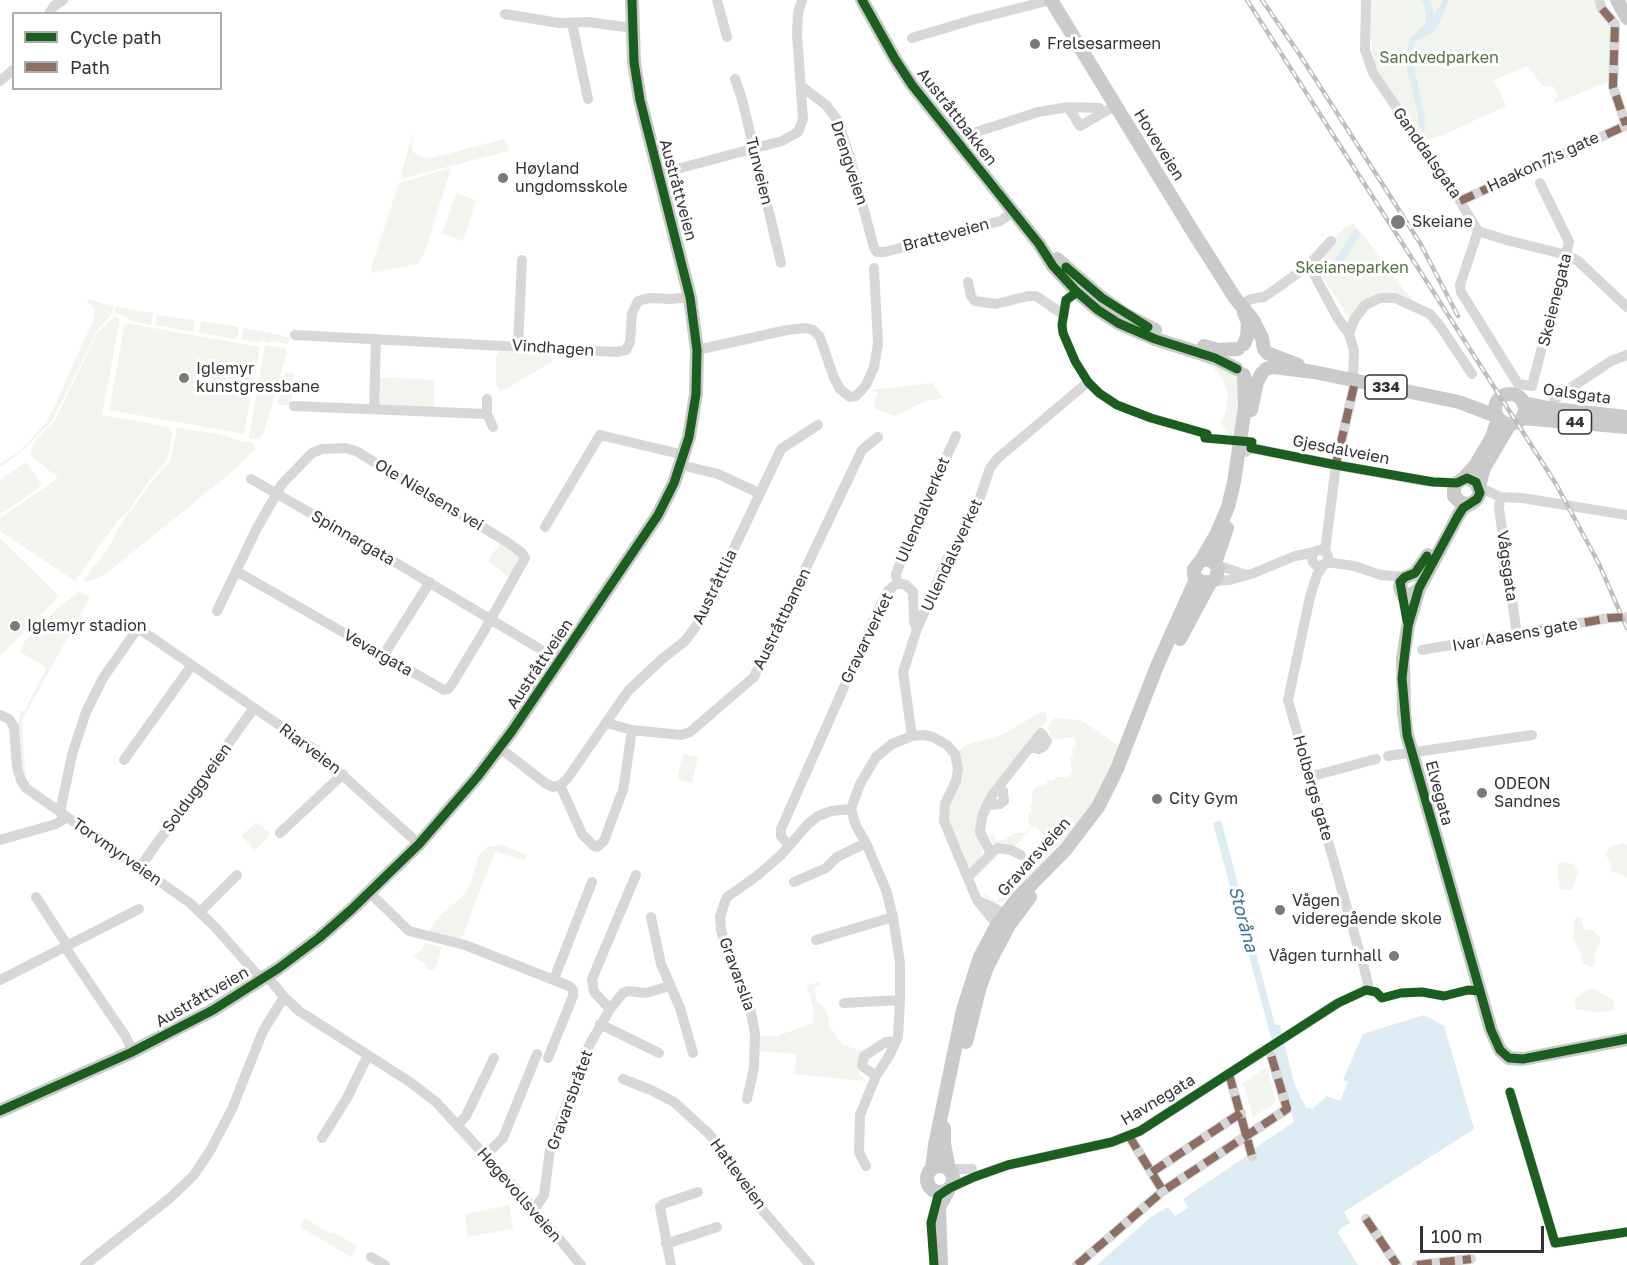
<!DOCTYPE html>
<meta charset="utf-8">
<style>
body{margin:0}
#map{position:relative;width:1627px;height:1265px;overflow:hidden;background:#fff;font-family:"Golos Text",sans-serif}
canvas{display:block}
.legend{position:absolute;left:12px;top:12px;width:210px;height:78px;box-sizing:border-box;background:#fff;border:2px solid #adadad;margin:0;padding:8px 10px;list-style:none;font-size:18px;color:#333}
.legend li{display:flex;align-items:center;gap:12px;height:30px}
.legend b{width:30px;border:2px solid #adadad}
.scale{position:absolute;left:1420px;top:1226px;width:124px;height:27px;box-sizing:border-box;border:3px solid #333;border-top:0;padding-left:8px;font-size:18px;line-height:21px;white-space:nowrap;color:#333;-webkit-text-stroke:4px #fff;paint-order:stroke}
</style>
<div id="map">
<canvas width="1627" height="1265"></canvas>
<ul class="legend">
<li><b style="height:8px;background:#1b5e20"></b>Cycle path</li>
<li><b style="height:8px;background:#8d6e63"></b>Path</li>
</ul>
<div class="scale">100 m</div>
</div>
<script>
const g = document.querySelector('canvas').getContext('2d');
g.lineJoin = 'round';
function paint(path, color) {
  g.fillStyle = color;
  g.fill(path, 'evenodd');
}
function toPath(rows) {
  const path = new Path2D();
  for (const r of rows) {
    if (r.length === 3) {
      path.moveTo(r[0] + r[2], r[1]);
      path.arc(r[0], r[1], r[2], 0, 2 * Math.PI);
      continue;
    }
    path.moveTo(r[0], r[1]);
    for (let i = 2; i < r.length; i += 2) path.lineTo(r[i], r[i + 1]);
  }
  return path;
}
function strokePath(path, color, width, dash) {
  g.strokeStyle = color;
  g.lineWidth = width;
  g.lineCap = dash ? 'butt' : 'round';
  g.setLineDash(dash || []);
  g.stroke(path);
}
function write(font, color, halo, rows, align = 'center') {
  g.font = font + ' "Golos Text",sans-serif';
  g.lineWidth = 6;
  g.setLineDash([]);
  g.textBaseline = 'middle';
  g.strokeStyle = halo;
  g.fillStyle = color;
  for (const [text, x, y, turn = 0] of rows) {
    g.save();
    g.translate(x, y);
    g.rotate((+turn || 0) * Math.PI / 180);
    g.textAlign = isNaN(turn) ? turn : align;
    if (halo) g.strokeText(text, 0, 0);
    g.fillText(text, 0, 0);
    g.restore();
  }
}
paint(toPath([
 [1371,0,1597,0,1610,23,1610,81,1555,103,1554,101,1558,96,1553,86,1543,86,1527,66,1494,80,1506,106,1441,136,1425,140,1377,70,1374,62,1370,35],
 [413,133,412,149,414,153,423,157,431,158,505,139,509,151,404,178,401,175],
 [451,168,424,254,418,264,372,273,371,268,399,183],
 [456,193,476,200,463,241,442,233],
 [1354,224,1385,262,1383,265,1418,306,1387,295,1351,320,1316,267,1339,233,1348,225],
 [86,299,114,306,111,315,98,329,52,421,21,452,0,467,0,463,20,451,48,420,93,321,95,310],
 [116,307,153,313,151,325,128,320,127,317,114,312],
 [157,315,195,320,194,332,155,325],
 [115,316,120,320,102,415,169,427,172,433,170,451,166,462,152,477,127,513,119,519,75,581,0,531,0,518,58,478,30,455,32,448,37,439,55,420,97,333],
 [201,321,239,327,237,338,234,339,199,333],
 [125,323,260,347,244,434,109,410],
 [243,328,281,335,290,338,288,344,271,341,270,343,260,341,259,343,241,340],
 [265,345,284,348,287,352,264,432,260,438,254,439,249,438],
 [499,351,553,355,552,362,500,392,496,384,496,356],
 [1184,351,1233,373,1238,379,1243,399,1237,438,1231,436,1221,424,1226,410,1228,395,1222,377,1212,367],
 [285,373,293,373,291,405,279,405,277,403],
 [377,377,435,380,434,409,384,407,379,404],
 [933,383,942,398,925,401,896,416,879,411,873,406,878,392,872,390],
 [177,428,220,434,244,442,248,441,254,444,255,449,233,471,107,573,98,578,86,582,83,580,84,578,89,576,88,573,107,551,121,524,154,479,170,462],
 [26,462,42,485,0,515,0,480],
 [0,538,59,596,0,656],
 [501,542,518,555,520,560,509,578,488,560],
 [79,591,90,597,22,720,26,783,21,771,18,726,20,713,17,710,24,711,47,668,19,651,23,649,22,645,34,630,57,609],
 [1041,712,1046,713,1047,720,984,801,980,840,983,856,971,868,969,867,948,818,958,752,965,745,1002,735],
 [1054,718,1081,720,1119,746,1097,796,1080,822,1011,896,1003,902,994,903,984,896,984,893,996,902,1051,841,1034,825,1014,847,994,845,989,837,994,833,995,841,1004,840,1005,837,1013,836,1013,833,1025,833,1031,826,1029,824,1028,813,1031,813,1030,804,1033,803,1032,793,1037,786,1047,784,1047,781,1055,780,1055,777,1068,777,1073,770,1071,768,1070,757,1073,757,1072,748,1076,747,1074,737,1052,740,1048,728],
 [683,754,698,757,692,783,677,779],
 [256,822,271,834,255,850,241,836],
 [1622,843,1627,845,1627,878,1621,874,1611,872,1611,863,1606,856,1606,852,1610,847],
 [502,845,527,855,524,861,495,851,461,940,428,933,438,917,463,896,471,882,479,855,487,847],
 [1562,862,1574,864,1578,872,1572,890,1560,889,1557,870,1558,864],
 [1577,916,1581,918,1584,929,1594,931,1600,937,1600,943,1595,953,1595,963,1591,967,1583,963,1580,951,1573,939,1574,920],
 [425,943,442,947,436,967,433,970,425,968,426,964,412,957,419,952],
 [820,982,820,985,815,988,816,1000,828,1012,829,1026,843,1045,863,1051,857,1064,859,1074,866,1081,794,1074,797,1054,759,1051,758,1036,777,1036,813,1023,813,1006,806,985],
 [1594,989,1613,1000,1615,1006,1611,1011,1596,1012,1576,1009,1574,999,1587,990],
 [1267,1067,1276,1102,1253,1117,1243,1083],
 [509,1205,513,1229,467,1237,465,1214],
 [304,1218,330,1234,334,1232,357,1246,351,1257,300,1227]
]), '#f1f5ed');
paint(toPath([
 [1422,0,1430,0,1434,15,1443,0,1449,0,1437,28,1430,34,1416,41,1414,45,1414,67,1425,119,1424,132,1418,125,1418,113,1407,70,1409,40,1426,23,1426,14],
 [1355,229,1360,234,1359,237,1334,276,1328,270],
 [1221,820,1275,1025,1280,1025,1294,1083,1306,1108,1312,1109,1327,1096,1340,1101,1348,1082,1343,1080,1363,1034,1424,1015,1444,1026,1474,1129,1344,1212,1350,1223,1340,1229,1338,1233,1358,1265,1097,1265,1152,1216,1168,1207,1175,1216,1188,1208,1183,1199,1248,1155,1249,1160,1257,1157,1255,1148,1294,1122,1213,823]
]), '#ddebf3');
strokePath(toPath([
 [1609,618,1627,617]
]), '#d6d6d6', 10, [10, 5]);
strokePath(toPath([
 [717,0,727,37],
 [1366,0,1365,50,1373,73,1460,201,1478,231,1460,285,1461,292,1518,384,1532,386,1569,242,1540,183],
 [1599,0,1602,9,1615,24,1613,87,1626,125],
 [49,14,54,6,63,0],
 [505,14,559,23,588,22,632,28],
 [572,23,588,99],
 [912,38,972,20,1051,0],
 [735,79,742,99,781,263],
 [0,81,14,69],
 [801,86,827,106,838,121,851,161,874,248,877,252,885,252,1000,221,1013,212],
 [1068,107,1099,108],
 [961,137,1038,112,1068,107,1080,126,1115,106],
 [658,174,782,141,798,132,803,119,797,34,798,13,802,0],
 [1460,201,1627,125],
 [1478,231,1506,240,1567,255,1578,261,1627,307],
 [1309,265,1337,317,1349,334,1354,350,1353,380],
 [968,282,971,296,975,301,996,304,1028,296,1036,296,1064,315],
 [1241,305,1251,299,1264,297,1280,286,1309,265,1331,241],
 [1064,315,1066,300,1083,287],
 [1349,334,1354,320,1365,305,1380,298,1395,298,1430,314,1440,326,1472,374],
 [295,335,616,352,626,350,630,342,632,313,638,301,649,298,671,299,690,297],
 [518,346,522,260],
 [697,350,787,330,806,328,813,330,820,337,834,378,840,389,850,397,856,396,866,385,874,367,878,344,874,268],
 [487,399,487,414,493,427],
 [1554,399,1611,361,1627,355],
 [294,406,487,414],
 [374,409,376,339],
 [1245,452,1251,448,1336,465,1425,481,1457,483],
 [681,465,718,474,759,493],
 [251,479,368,546,560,661],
 [1479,487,1500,497,1522,498,1627,515],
 [1500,497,1499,508,1517,635],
 [545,527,600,435,684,455],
 [1320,558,8],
 [1325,551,1336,465,1354,386],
 [1326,562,1354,566,1381,575,1405,577],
 [1217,565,1246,575],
 [1213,581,1230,580,1254,573,1295,556,1315,552],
 [897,583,896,574,912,533,956,436],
 [217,611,256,530,282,484,312,453,322,449,346,448,356,451,507,542,522,553,525,558,483,633,452,684,448,689,444,690,236,571],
 [1422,650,1609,618],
 [383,656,430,582],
 [0,715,9,719,14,727,17,768,21,780,26,788,190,903,215,927,262,980],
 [607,723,632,730,681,735,690,732,754,677,862,450,878,437],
 [912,736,903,672,917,629,947,559,973,518,990,468,998,458,1088,382],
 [500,748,545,783,553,787,560,785,567,779,628,691,662,659,685,641,694,629,703,614,781,449,818,425],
 [1388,756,1532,735],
 [124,760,192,665],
 [1309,777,1376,759],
 [560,785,582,834,594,846,597,847,604,841,621,795],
 [623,791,632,730],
 [987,805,1000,804,1004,801,1003,791,997,789],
 [60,812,72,755,86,712,103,678,138,628,311,747,419,844],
 [280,833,343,774],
 [0,840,56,824,67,817],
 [789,846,781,836,781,829,880,606,888,591,897,583,906,585,913,592,914,622,917,629],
 [991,854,980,832,982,817,987,805,993,794,1041,733,1047,741,1043,747,1038,749,1030,747],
 [140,867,254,708],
 [968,877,997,848,1011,850,1021,855],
 [794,882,826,868,837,857,866,843],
 [370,893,409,931,465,945,569,986,573,990,573,996,548,1058],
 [36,897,67,945],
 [200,912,237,875],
 [651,917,661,964,680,1008,693,1053],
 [816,940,893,917],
 [65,947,126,1037,130,1046,130,1053],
 [267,976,284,997,299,1011,410,1082,436,1102,527,1201,581,1265],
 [554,979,592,882],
 [0,980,139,909],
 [844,1003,900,1000,900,963,893,917,886,890,866,843,856,826,851,809,860,784,876,757,892,744,912,736,924,735,933,737,947,745,955,754,958,768,956,781,945,804,944,821,977,900,997,925,1009,925,1004,915,996,909,977,900],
 [610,1009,623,993,628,991,646,993,670,986],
 [600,1024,659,1053],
 [1229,1074,1252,1156],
 [876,1076,862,1066,864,1056,886,1042,896,1041],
 [623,1079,651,1090,674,1102,708,1133,717,1143,757,1204,810,1265],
 [1510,1092,1555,1243,1627,1232],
 [747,1099,754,1068,755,1034,749,1001,727,952,721,930,720,917,724,904,727,897,757,876,781,855,808,824,818,816,831,811,851,809],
 [458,1124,466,1116,494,1058],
 [1129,1136,1163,1191,1287,1109,1271,1055],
 [322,1138,347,1098,368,1055],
 [485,1156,503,1138,537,1054],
 [866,1166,859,1152,860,1115,876,1076,889,1056,898,1037,900,1000],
 [950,1169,972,1169],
 [1152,1172,1241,1113],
 [534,1210,544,1195,550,1150,580,1066,590,1044,610,1009,594,992,592,979,636,875],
 [1366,1219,1397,1265],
 [931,1223,938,1196,950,1188,974,1177,1008,1165,1112,1142,1140,1131,1338,1003,1366,990,1368,984,1366,975,1288,700,1310,597,1317,575,1324,564],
 [666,1244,717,1227],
 [371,1257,385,1265],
 [85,1265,170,1198,193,1176,210,1151,232,1109,263,1031,284,997],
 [671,1265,660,1207,663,1204,698,1192],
 [1077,1265,1163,1191],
 [1417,1265,1471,1259]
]), '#d7d7d7', 10);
strokePath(toPath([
 [862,0,895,59,912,85,1039,244,1053,266,1077,292,1098,310,1118,323,1155,339,1215,358,1237,369],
 [1051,0,1190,227,1235,298,1253,320,1262,338,1264,349],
 [1617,0,1627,18],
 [1057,259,1102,298,1126,315,1155,330],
 [1244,313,1248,323,1247,337,1244,344],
 [1204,346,1218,350,1238,349],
 [1267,353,1298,365],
 [1266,369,1273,367,1314,372,1459,402,1496,416],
 [1510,409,15],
 [1523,403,1554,409,1627,417],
 [1251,410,1257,382,1262,373],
 [1522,418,1627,427],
 [1463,479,1475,466,1492,437,1498,419],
 [1479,486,1484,468,1510,424],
 [1202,559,1213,561,1218,568,1216,578,1210,583,1199,581,1194,575,1194,569,1202,559,1217,533,1228,507,1234,482,1245,407,1244,375],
 [1215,563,1227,528],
 [1419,589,1408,626,1403,659,1404,713,1407,735,1480,991,1491,1030,1500,1050,1509,1058,1523,1059,1627,1039],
 [1401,591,1405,594,1411,595,1419,589,1458,516,1463,508,1472,503,1477,499,1480,493,1476,482,1467,478,1463,479,1457,483,1454,488,1454,496,1461,503,1471,504],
 [1404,597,1400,587,1402,579,1415,573,1428,555],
 [1180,639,1210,583],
 [966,1042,979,990,987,967,1009,925,1030,897],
 [0,1111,130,1053,213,1010,279,968,319,938,352,909,419,844,478,776,512,731,658,515,674,483,689,437,696,394,697,350,690,297,640,100,634,62,632,0],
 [944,1128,944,1144,949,1169],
 [940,1179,13],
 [932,1169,935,1145,963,1010,980,957,997,925,1016,900,1066,849,1098,807,1117,769,1157,666,1196,579],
 [941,1265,939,1207,949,1189]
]), '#cacaca', 14);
const rail = toPath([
 [1247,0,1556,484,1599,564,1627,628],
 [1262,0,1300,55,1420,243,1458,316]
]);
strokePath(rail, '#bebebe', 4.5);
strokePath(rail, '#fff', 2, [7]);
strokePath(toPath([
 [1602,9,1615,24,1613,87,1626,125],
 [1460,201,1627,125],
 [1335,468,1354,386],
 [1517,635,1609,618,1627,617],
 [1229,1074,1252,1156],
 [1129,1136,1163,1191,1287,1109,1271,1055],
 [1152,1172,1241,1113],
 [1366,1219,1397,1265],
 [1077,1265,1163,1191],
 [1417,1265,1471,1259]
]), '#8d6e63', 8, [15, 8]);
strokePath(toPath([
 [862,0,895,59,912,85,1039,244,1053,266,1077,292,1098,310,1118,323,1155,339,1215,358,1237,369],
 [1066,267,1102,298,1148,327],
 [1077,292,1066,300,1062,325,1063,333,1075,361,1088,382,1099,393,1117,405,1151,418,1207,434],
 [1204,433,1205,438,1252,442,1251,448,1336,465,1433,482,1457,483,1467,478,1476,482,1480,493,1477,499,1463,508,1458,516,1419,588,1408,626,1402,678,1407,735,1480,991,1491,1030,1500,1050,1509,1058,1523,1059,1627,1039],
 [1407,621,1400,582,1405,577,1415,573,1427,556],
 [1510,1092,1555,1243,1627,1232],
 [0,1111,130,1053,213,1010,279,968,319,938,352,909,419,844,478,776,512,731,658,515,674,483,689,437,696,394,697,350,690,297,640,100,634,62,632,0],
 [934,1265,931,1223,938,1196,950,1188,974,1177,1008,1165,1112,1142,1140,1131,1338,1003,1366,990,1376,992,1382,998,1401,993,1422,992,1444,996,1468,990,1480,991]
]), '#1b5e20', 9);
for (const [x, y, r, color] of [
 [1035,44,6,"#7a7a7a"],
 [503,178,6,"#7a7a7a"],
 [1398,222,8,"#7a7a7a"],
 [184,378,6,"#7a7a7a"],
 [15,626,6,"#7a7a7a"],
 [1482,793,6,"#7a7a7a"],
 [1157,799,6,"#7a7a7a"],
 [1280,910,6,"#7a7a7a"],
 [1394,956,6,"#7a7a7a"]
]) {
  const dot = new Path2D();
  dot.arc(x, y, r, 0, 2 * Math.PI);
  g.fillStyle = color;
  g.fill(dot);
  strokePath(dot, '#fff', 2);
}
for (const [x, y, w] of [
 [1386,387,42],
 [1575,422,33]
]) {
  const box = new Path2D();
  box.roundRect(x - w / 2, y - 12, w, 24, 4.5);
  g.fillStyle = '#fff';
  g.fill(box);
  strokePath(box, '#333', 1.5);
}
write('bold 15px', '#333', null, [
 ["334",1386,387],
 ["44",1575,422]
]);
write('16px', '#333', '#fff', [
 ["Frelsesarmeen",1047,44],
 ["Høyland",515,169],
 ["ungdomsskole",515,187],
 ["Skeiane",1412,222],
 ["Iglemyr",196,369],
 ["kunstgressbane",196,387],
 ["Iglemyr stadion",27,626],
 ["ODEON",1494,784],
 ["Sandnes",1494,802],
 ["City Gym",1169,799],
 ["Vågen",1292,901],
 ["videregående skole",1292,919],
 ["Vågen turnhall",1382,956,"right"]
], 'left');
write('16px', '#56703f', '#fff', [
 ["Sandvedparken",1439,58],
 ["Skeianeparken",1352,268]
]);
write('16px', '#333', '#fff', [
 ["Austråttbakken",957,117,52],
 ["Hoveveien",1159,145,58],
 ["Ganddalsgata",1427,153,55],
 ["Haakon 7's gate",1543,162,-25],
 ["Drengveien",849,163,72],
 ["Tunveien",759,171,76],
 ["Austråttveien",678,190,75],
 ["Bratteveien",946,235,-15],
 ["Skeienegata",1555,300,-76],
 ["Vindhagen",553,348,4],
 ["Oalsgata",1577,394,8],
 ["Gjesdalveien",1341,450,11],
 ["Ole Nielsens vei",429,495,31],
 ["Ullendalverket",923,510,-67],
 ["Spinnargata",353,538,30],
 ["Ullendalsverket",952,555,-65],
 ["Vågsgata",1507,566,82],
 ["Austråttlia",715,587,-64],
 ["Austråttbanen",782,619,-64],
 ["Ivar Aasens gate",1515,635,-10],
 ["Gravarverket",867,638,-64],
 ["Vevargata",378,653,30],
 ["Austråttveien",540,664,-56],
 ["Riarveien",310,749,37],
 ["Solduggveien",197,788,-54],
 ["Holbergs gate",1313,788,74],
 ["Elvegata",1439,793,75],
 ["Torvmyrveien",117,852,35],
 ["Gravarsveien",1034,857,-48],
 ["Gravarslia",737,974,70],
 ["Austråttveien",202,997,-30],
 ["Gravarsbråtet",570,1100,-70],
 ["Havnegata",1158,1100,-31],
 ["Hatleveien",738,1174,54],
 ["Høgevollsveien",519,1195,49]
]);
write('italic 18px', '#3f7597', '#fff', [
 ["Storåna",1243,919,75]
]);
</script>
